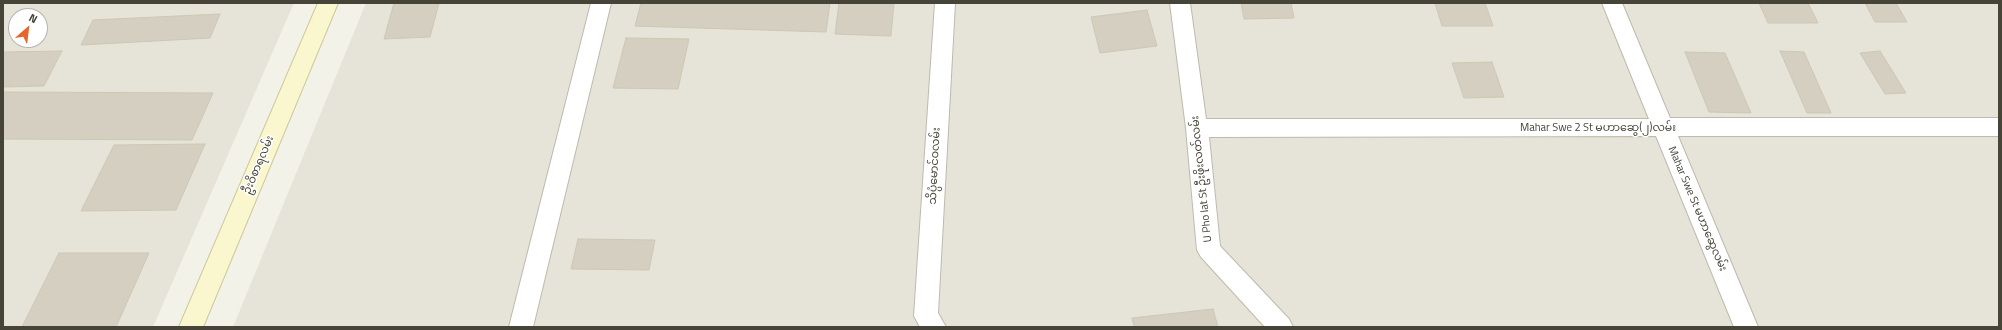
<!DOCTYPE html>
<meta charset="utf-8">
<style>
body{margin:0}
#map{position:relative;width:2002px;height:330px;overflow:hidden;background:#f3f2e9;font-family:"Titillium Web",sans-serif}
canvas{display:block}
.frame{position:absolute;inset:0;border:4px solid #464338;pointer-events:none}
.north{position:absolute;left:8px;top:8px;width:40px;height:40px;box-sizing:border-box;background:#fff;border:1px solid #b5b4af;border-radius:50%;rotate:28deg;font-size:11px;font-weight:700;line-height:16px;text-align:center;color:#464338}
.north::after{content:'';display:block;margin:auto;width:14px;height:18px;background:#e6672d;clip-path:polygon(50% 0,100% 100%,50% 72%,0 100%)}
</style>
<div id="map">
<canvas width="2002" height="330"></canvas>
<div class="frame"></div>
<div class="north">N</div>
</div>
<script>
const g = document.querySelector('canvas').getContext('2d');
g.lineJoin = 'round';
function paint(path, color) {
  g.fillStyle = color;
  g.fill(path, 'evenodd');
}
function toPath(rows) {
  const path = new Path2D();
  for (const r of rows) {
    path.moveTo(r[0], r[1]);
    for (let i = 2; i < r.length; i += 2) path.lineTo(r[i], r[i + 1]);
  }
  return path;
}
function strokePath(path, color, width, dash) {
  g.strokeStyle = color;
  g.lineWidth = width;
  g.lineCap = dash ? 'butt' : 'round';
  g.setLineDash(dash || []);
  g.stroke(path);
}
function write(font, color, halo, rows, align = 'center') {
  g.font = font + ' "Titillium Web","Noto Sans Myanmar",sans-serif';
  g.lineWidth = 3;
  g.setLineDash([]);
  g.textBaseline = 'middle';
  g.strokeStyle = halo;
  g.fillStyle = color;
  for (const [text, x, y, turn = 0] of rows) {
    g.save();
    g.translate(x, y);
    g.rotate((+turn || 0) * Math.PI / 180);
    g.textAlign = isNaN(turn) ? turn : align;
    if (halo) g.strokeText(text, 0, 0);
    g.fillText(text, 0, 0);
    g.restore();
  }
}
paint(toPath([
 [3,3,294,3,153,327,3,327],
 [16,16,40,16,40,40,16,40],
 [366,3,1999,3,1999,327,233,327]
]), '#e6e4d8');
const building = toPath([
 [394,3,439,3,430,37,384,39,394,3],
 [641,3,830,3,826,32,635,26,641,3],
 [839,3,894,3,891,36,835,34,839,3],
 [1241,3,1291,3,1294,18,1244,19,1241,3],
 [1435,3,1485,3,1493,26,1442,26,1435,3],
 [1759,3,1808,3,1818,23,1768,23,1759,3],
 [1865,3,1896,3,1907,22,1875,22,1865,3],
 [1147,10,1157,46,1100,53,1091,17,1147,10],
 [220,14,210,38,81,45,93,20,220,14],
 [626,38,689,39,678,89,613,88,626,38],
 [62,51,44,86,3,87,3,52,62,51],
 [1780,51,1804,52,1831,113,1807,113,1780,51],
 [1880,51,1906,93,1885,94,1860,53,1880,51],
 [1685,52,1725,53,1751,113,1709,112,1685,52],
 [1492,62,1504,97,1464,98,1452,63,1492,62],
 [3,92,213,93,192,140,3,139,3,92],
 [205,144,176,210,81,211,114,145,205,144],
 [578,239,655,240,649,270,571,269,578,239],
 [59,253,149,253,116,327,22,327,59,253],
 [1213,309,1218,327,1134,327,1132,318,1213,309]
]);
paint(building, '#d4cfc0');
strokePath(building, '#cec8b3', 1);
const minor = toPath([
 [591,3,611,3,533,327,509,327,591,3],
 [935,3,955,3,938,313,946,327,920,327,914,316,935,3],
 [1170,3,1190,3,1206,119,1649,119,1602,3,1622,3,1670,118,1999,118,1999,136,1678,136,1758,327,1734,327,1656,136,1209,137,1220,246,1289,319,1293,327,1265,327,1201,257,1197,250,1186,128,1170,3]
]);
const secondary = toPath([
 [318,3,338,3,203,327,179,327,318,3]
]);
strokePath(minor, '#bebaac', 2);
strokePath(secondary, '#cec99d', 2);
paint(minor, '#fff');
paint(secondary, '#faf6cd');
write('11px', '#464338', '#fff', [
 ["Mahar Swe 2 St မဟာဆွေ(၂)လမ်း",1598,128],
 ["ဦးဝိစာရလမ်း",259,165,-67],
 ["သိပ္ပံမောင်ဝလမ်း",935,166,-87],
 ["U Pho lat St ဦးဖိုးလတ်လမ်း",1202,179,-96],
 ["Mahar Swe St မဟာဆွေလမ်း",1697,209,67]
]);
</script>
